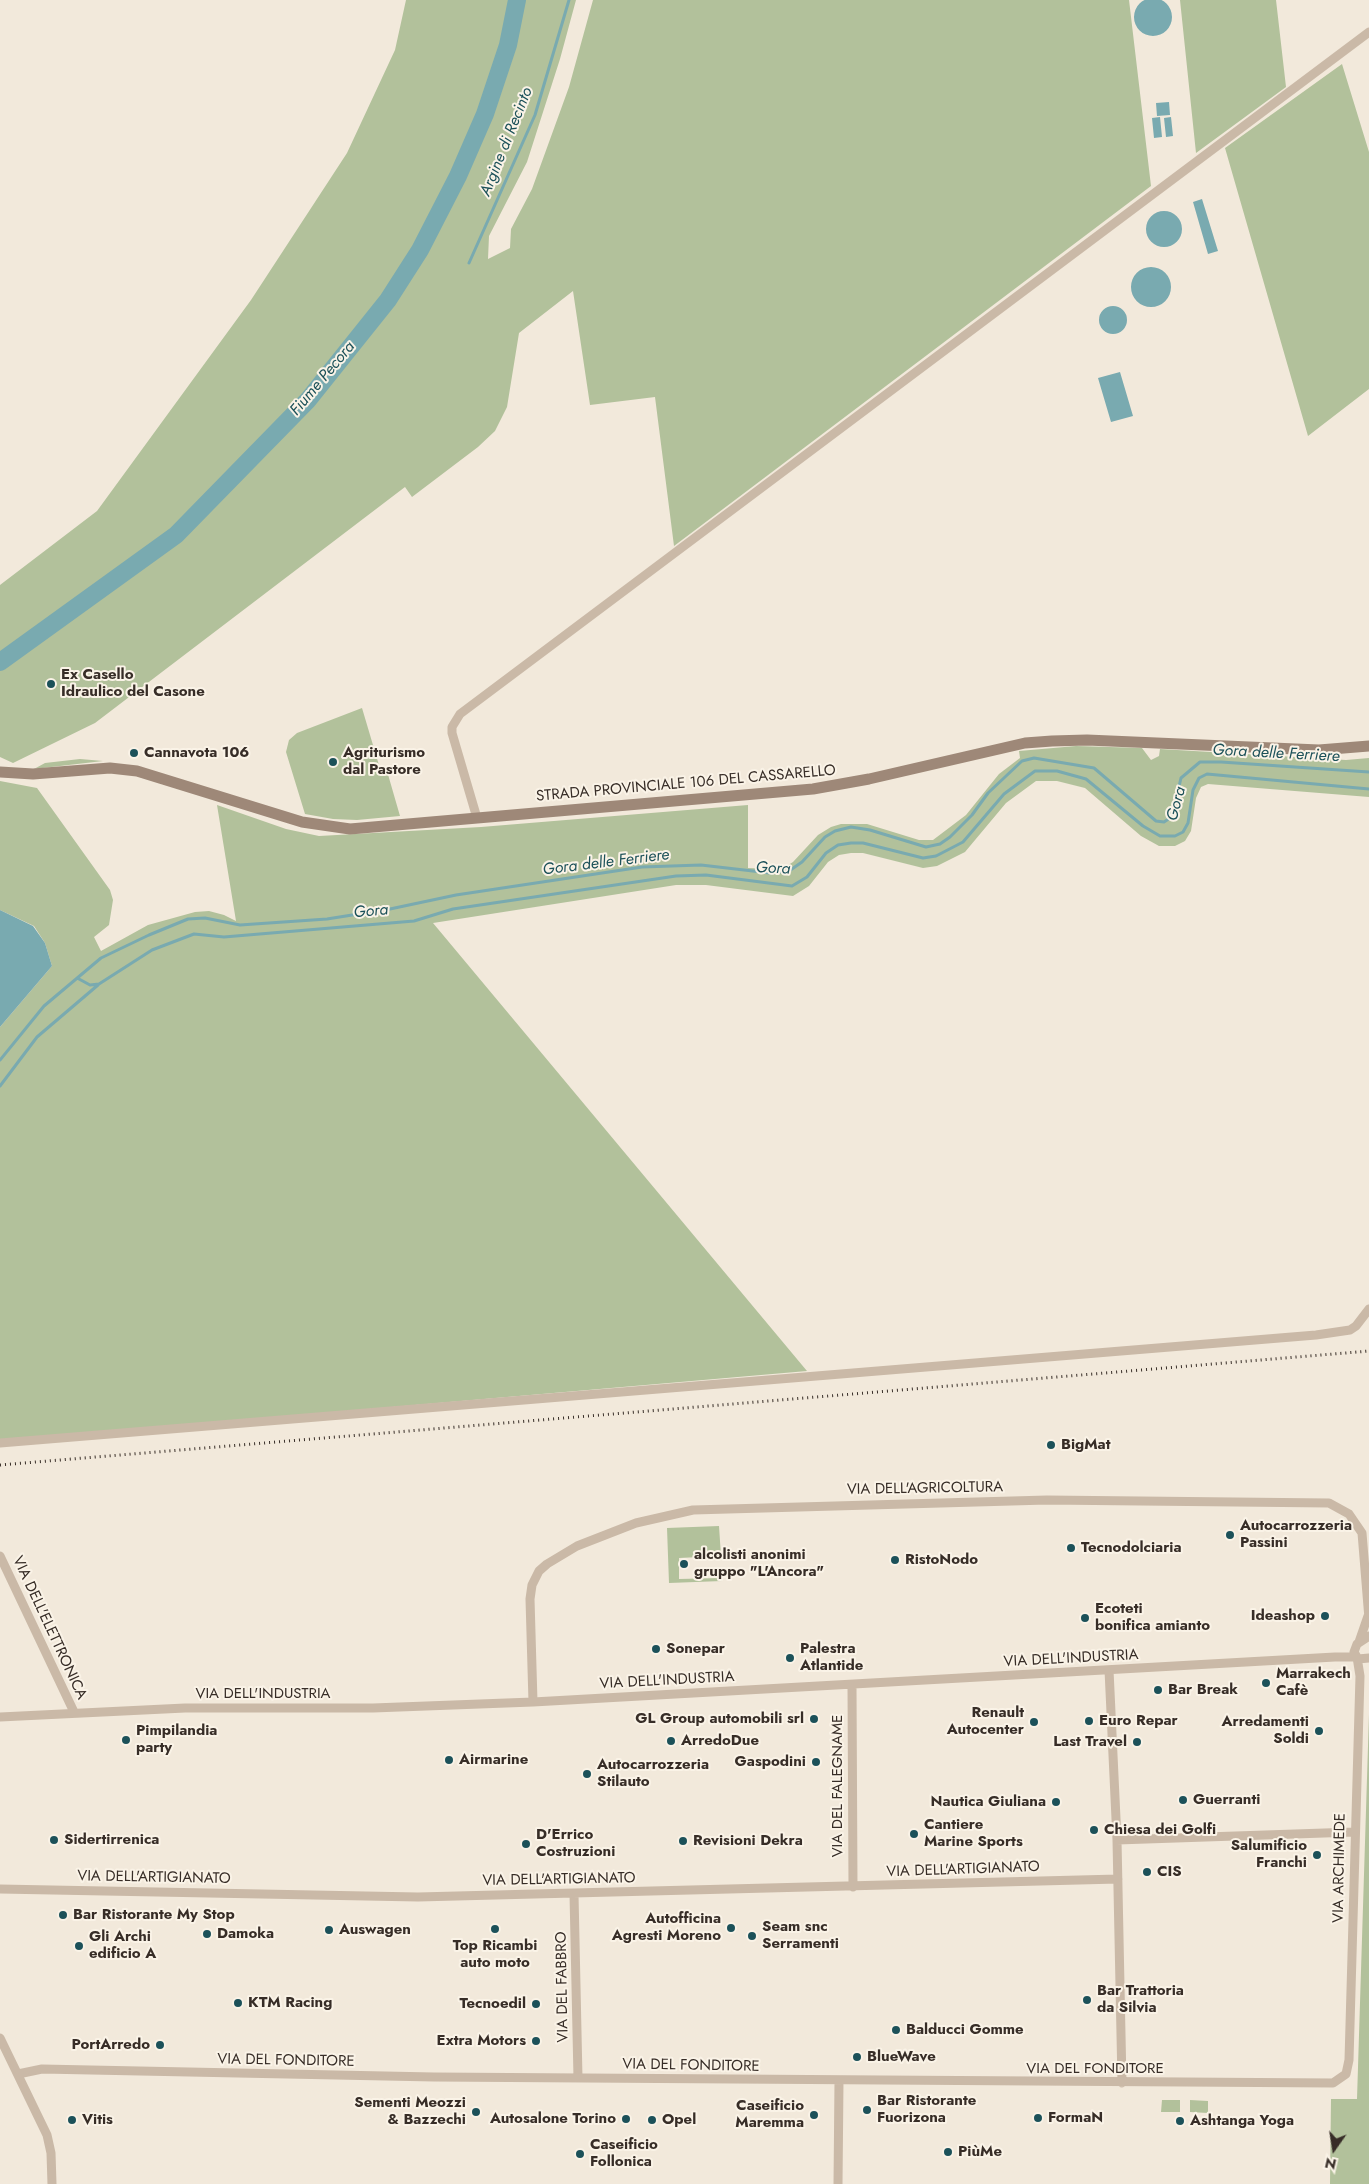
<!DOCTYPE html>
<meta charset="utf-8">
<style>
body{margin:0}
#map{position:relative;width:1369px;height:2184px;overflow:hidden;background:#f2e9db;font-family:Jost,sans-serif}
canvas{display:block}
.north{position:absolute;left:1309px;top:2124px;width:50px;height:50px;-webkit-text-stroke:4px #faf3e7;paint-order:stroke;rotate:193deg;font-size:14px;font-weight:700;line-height:20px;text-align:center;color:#372d27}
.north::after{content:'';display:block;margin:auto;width:18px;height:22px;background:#372d27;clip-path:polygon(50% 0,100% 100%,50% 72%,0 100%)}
</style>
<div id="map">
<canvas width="1369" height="2184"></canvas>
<div class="north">N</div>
</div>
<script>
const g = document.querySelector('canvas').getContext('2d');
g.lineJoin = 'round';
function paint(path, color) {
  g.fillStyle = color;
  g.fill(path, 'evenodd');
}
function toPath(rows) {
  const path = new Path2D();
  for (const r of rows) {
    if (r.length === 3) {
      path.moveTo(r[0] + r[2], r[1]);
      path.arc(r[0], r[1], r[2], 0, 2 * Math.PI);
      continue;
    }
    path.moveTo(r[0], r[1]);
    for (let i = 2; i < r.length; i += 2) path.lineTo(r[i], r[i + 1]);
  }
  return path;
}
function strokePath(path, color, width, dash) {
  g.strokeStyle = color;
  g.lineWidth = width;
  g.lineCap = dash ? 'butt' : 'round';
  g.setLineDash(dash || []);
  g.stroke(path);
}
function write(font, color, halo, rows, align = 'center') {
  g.font = font + ' Jost,sans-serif';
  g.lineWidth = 4;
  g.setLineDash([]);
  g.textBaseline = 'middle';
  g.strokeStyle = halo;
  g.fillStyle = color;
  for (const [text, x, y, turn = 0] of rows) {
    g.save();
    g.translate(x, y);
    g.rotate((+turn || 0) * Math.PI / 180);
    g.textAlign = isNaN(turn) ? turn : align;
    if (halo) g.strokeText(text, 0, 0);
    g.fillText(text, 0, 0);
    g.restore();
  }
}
paint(toPath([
 [406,0,576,0,560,59,527,162,489,236,488,259,510,248,511,229,532,189,569,87,593,0,1129,0,1151,186,674,546,655,397,590,405,573,291,519,333,507,407,495,431,478,447,412,497,405,487,95,723,13,763,0,757,0,585,97,511,251,300,347,153,395,50],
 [1180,0,1276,0,1286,87,1196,153],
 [1342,64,1369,152,1369,389,1308,436,1225,148],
 [362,708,381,772,387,771,400,816,357,820,333,819,305,814,286,752,289,740,297,733],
 [1076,746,1142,748,1151,760,1159,756,1160,749,1346,760,1369,758,1369,797,1208,784,1201,787,1196,798,1191,831,1185,841,1175,846,1159,846,1141,836,1085,788,1057,781,1036,781,1006,803,965,852,937,866,923,868,863,853,851,853,839,855,828,862,809,886,793,896,706,885,676,885,433,923,807,1371,0,1441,0,1027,52,966,45,943,34,926,0,910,0,781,37,788,110,890,113,900,109,925,94,937,101,951,148,925,195,912,209,911,224,915,236,921,217,805,286,829,319,836,481,827,748,805,748,868,772,869,785,867,793,862,818,835,831,827,841,824,867,824,919,840,933,840,966,815,999,774,1020,758,1019,751],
 [80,759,103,761,34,769,45,763],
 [719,1526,721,1556,679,1558,679,1579,721,1578,722,1581,669,1583,667,1528],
 [1369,1714,1369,2184,1330,2184,1331,2099,1357,2099],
 [1162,2100,1180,2100,1180,2112,1161,2112],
 [1190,2100,1208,2101,1208,2113,1190,2112]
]), '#b2c19b');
paint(toPath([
 [1153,17,19],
 [1169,102,1170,115,1157,116,1156,103],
 [1160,117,1162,137,1154,138,1152,118],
 [1171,117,1173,136,1166,137,1164,118],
 [1202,199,1218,251,1208,254,1193,202],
 [1164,229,18],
 [1151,287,20],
 [1113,320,14],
 [1120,372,1133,416,1111,422,1098,378],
 [0,910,33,926,45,943,52,966,0,1027]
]), '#79aab0');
strokePath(toPath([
 [469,263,535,115,569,0],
 [79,979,90,985,99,984,152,950,194,934,224,937,414,921,453,909,676,876,706,875,792,886,807,877,826,853,838,845,851,843,863,843,923,858,936,856,963,842,1004,794,1035,771,1057,771,1086,779,1143,826,1160,836,1175,836,1183,832,1188,823,1193,790,1199,778,1207,774,1369,789],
 [0,1060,44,1006,101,958,149,935,188,919,205,918,240,925,327,919,390,909,456,895,642,867,701,865,770,873,789,871,802,862,825,837,835,831,851,827,870,830,926,847,940,844,950,837,972,815,988,793,1022,761,1034,758,1094,768,1156,821,1164,822,1170,818,1174,808,1181,778,1200,762,1221,762,1369,772],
 [0,1086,37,1037,98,985]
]), '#79aab0', 3);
strokePath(toPath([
 [0,662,176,535,308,400,388,300,420,250,458,176,485,114,508,45,517,0]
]), '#79aab0', 18);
strokePath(toPath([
 [477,818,452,733,452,727,460,714,1369,32],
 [0,1443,1316,1335,1350,1330,1356,1326,1369,1309],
 [0,1556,74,1712],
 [1369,1636,1357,1644,1354,1652,1358,1659,1369,1658],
 [1359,1642,1368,1616],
 [1109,1670,1117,1840,1122,2083],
 [852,1685,853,1887],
 [533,1702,530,1599,532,1585,539,1571,547,1564,577,1546,636,1523,693,1510,1047,1500,1329,1503,1349,1514,1362,1533,1369,1619],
 [0,1717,185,1708,373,1708,533,1702,1335,1657,1357,1657,1360,1676,1349,2060,1346,2074,1333,2083,434,2077,42,2069,18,2074],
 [1117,1840,1354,1832],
 [0,1889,418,1897,1118,1879],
 [574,1894,578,2078],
 [0,2038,47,2135,51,2153,52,2184],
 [838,2184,839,2081]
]), '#cab9a7', 9);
strokePath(toPath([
 [0,772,33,774,110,768,137,771,302,822,350,829,813,789,869,779,1025,743,1052,741,1087,740,1319,750,1369,746]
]), '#9e8878', 11);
strokePath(toPath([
 [0,1465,1369,1351]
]), '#372d27', 3, [1, 4]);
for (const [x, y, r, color] of [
 [51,684,5,"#1c5159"],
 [134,753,5,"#1c5159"],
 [333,762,5,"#1c5159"],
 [1051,1445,5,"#1c5159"],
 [1230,1535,5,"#1c5159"],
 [1071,1548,5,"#1c5159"],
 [895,1560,5,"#1c5159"],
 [684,1564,5,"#1c5159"],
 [1325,1616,5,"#1c5159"],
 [1085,1618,5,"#1c5159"],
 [656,1649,5,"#1c5159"],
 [790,1658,5,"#1c5159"],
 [1266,1683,5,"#1c5159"],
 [1158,1690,5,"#1c5159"],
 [814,1719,5,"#1c5159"],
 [1089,1721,5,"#1c5159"],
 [1034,1722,5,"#1c5159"],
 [1319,1731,5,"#1c5159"],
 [126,1740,5,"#1c5159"],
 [671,1741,5,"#1c5159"],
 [1137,1742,5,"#1c5159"],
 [449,1760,5,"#1c5159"],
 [816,1762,5,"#1c5159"],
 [587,1774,5,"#1c5159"],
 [1183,1800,5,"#1c5159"],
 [1056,1802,5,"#1c5159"],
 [1094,1830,5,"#1c5159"],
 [914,1834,5,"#1c5159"],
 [54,1840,5,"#1c5159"],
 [683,1841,5,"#1c5159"],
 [526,1844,5,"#1c5159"],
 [1317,1855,5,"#1c5159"],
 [1147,1872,5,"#1c5159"],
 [63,1915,5,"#1c5159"],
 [731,1928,5,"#1c5159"],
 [495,1929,5,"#1c5159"],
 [329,1930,5,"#1c5159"],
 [207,1934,5,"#1c5159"],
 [752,1936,5,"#1c5159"],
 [79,1946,5,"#1c5159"],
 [1087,2000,5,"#1c5159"],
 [238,2003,5,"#1c5159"],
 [536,2004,5,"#1c5159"],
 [896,2030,5,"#1c5159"],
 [536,2041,5,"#1c5159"],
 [160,2045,5,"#1c5159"],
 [857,2057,5,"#1c5159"],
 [867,2110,5,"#1c5159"],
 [476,2112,5,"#1c5159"],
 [814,2115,5,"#1c5159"],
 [1038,2118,5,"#1c5159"],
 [626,2119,5,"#1c5159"],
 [72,2120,5,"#1c5159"],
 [652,2120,5,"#1c5159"],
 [1180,2121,5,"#1c5159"],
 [948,2152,5,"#1c5159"],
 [580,2154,5,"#1c5159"]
]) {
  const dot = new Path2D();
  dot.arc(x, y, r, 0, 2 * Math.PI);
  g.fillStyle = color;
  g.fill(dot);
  strokePath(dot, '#faf3e7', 2);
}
write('bold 15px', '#372d27', '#faf3e7', [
 ["Ex Casello",61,675],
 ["Idraulico del Casone",61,692],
 ["Cannavota 106",144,753],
 ["Agriturismo",343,753],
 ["dal Pastore",343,770],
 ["BigMat",1061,1445],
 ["Autocarrozzeria",1240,1526],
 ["Passini",1240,1543],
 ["Tecnodolciaria",1081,1548],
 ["alcolisti anonimi",694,1555],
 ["gruppo \"L'Ancora\"",694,1572],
 ["RistoNodo",905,1560],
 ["Ecoteti",1095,1609],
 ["bonifica amianto",1095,1626],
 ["Ideashop",1315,1616,"right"],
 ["Sonepar",666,1649],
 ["Palestra",800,1649],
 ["Atlantide",800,1666],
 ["Marrakech",1276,1674],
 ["Cafè",1276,1691],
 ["Bar Break",1168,1690],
 ["Renault",1024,1713,"right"],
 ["Autocenter",1024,1730,"right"],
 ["GL Group automobili srl",804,1719,"right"],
 ["Euro Repar",1099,1721],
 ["Arredamenti",1309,1722,"right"],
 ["Soldi",1309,1739,"right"],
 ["Pimpilandia",136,1731],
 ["party",136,1748],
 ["ArredoDue",681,1741],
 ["Last Travel",1127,1742,"right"],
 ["Airmarine",459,1760],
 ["Gaspodini",806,1762,"right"],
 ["Autocarrozzeria",597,1765],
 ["Stilauto",597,1782],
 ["Guerranti",1193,1800],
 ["Nautica Giuliana",1046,1802,"right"],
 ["Cantiere",924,1825],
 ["Marine Sports",924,1842],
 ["Chiesa dei Golfi",1104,1830],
 ["D'Errico",536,1835],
 ["Costruzioni",536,1852],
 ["Sidertirrenica",64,1840],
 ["Revisioni Dekra",693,1841],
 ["Salumificio",1307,1846,"right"],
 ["Franchi",1307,1863,"right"],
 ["CIS",1157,1872],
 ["Bar Ristorante My Stop",73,1915],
 ["Autofficina",721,1919,"right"],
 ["Agresti Moreno",721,1936,"right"],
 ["Seam snc",762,1927],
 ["Serramenti",762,1944],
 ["Auswagen",339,1930],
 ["Damoka",217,1934],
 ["Gli Archi",89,1937],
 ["edificio A",89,1954],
 ["Top Ricambi",495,1946,"center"],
 ["auto moto",495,1963,"center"],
 ["Bar Trattoria",1097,1991],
 ["da Silvia",1097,2008],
 ["KTM Racing",248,2003],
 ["Tecnoedil",526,2004,"right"],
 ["Balducci Gomme",906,2030],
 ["Extra Motors",526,2041,"right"],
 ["PortArredo",150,2045,"right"],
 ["BlueWave",867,2057],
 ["Bar Ristorante",877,2101],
 ["Fuorizona",877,2118],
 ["Sementi Meozzi",466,2103,"right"],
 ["& Bazzechi",466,2120,"right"],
 ["Caseificio",804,2106,"right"],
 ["Maremma",804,2123,"right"],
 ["FormaN",1048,2118],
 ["Autosalone Torino",616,2119,"right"],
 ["Vitis",82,2120],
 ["Opel",662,2120],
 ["Ashtanga Yoga",1190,2121],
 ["Caseificio",590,2145],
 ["Follonica",590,2162],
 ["PiùMe",958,2152]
], 'left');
write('15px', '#372d27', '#faf3e7', [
 ["STRADA PROVINCIALE 106 DEL CASSARELLO",686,784,-5],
 ["VIA DELL'AGRICOLTURA",925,1489,-1],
 ["VIA DELL'ELETTRONICA",49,1628,65],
 ["VIA DELL'INDUSTRIA",1071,1659,-3],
 ["VIA DELL'INDUSTRIA",667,1681,-3],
 ["VIA DELL'INDUSTRIA",263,1694],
 ["VIA DEL FALEGNAME",838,1786,-90],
 ["VIA ARCHIMEDE",1340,1868,-89],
 ["VIA DELL'ARTIGIANATO",963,1870,-2],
 ["VIA DELL'ARTIGIANATO",154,1878,1],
 ["VIA DELL'ARTIGIANATO",559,1880,-1],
 ["VIA DEL FABBRO",563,1987,-91],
 ["VIA DEL FONDITORE",286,2061,1],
 ["VIA DEL FONDITORE",691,2066,1],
 ["VIA DEL FONDITORE",1095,2069]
]);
write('italic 16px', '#1c5159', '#faf3e7', [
 ["Argine di Recinto",507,142,-68],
 ["Fiume Pecora",323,379,-50],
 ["Gora delle Ferriere",1276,754,3],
 ["Gora",1177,804,-75],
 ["Gora delle Ferriere",606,863,-7],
 ["Gora",773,869,3],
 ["Gora",371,912,-5]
]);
</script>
